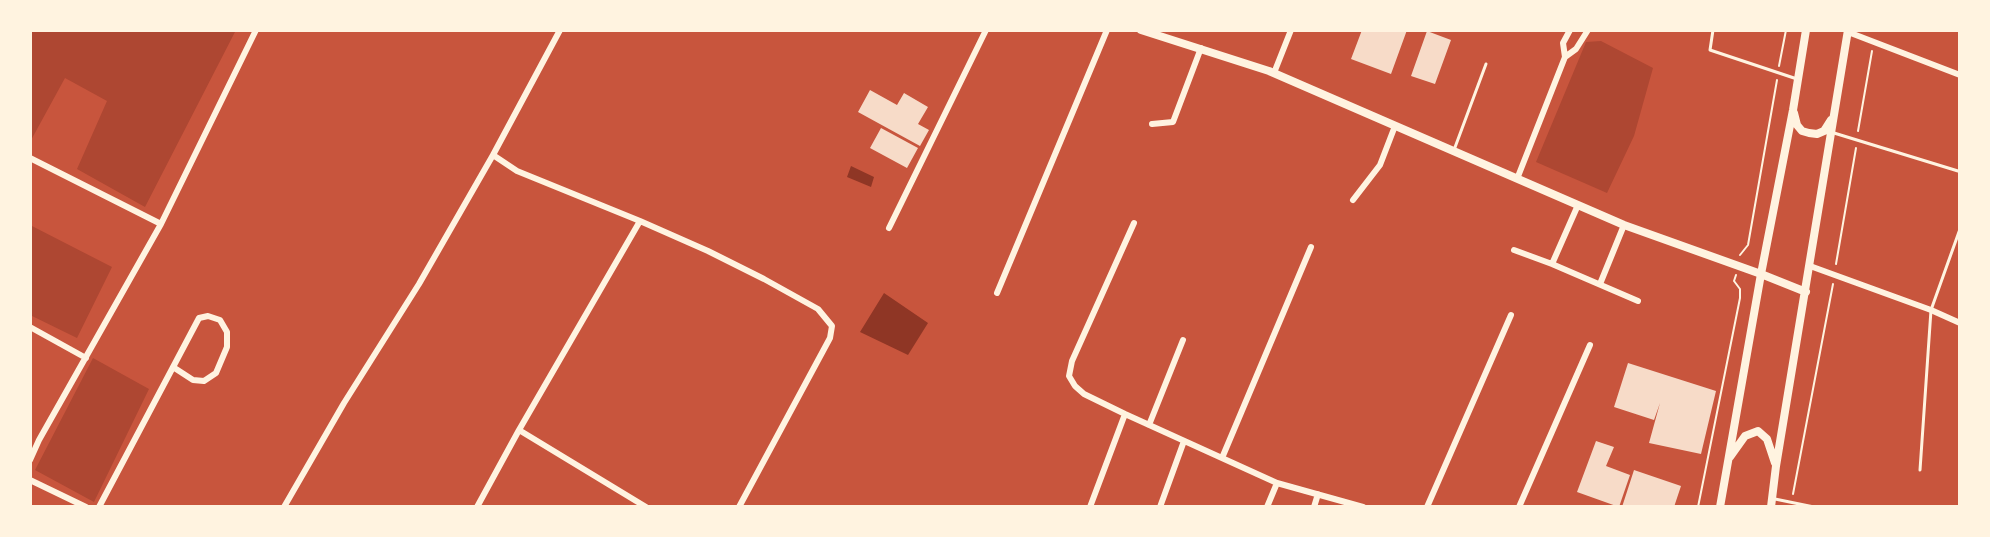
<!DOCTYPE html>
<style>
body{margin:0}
#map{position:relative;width:1990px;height:537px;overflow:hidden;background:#c8553d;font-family:Cabin,sans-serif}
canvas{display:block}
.frame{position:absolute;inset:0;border:32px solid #fff3e0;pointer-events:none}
</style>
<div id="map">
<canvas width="1990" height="537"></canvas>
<div class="frame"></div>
</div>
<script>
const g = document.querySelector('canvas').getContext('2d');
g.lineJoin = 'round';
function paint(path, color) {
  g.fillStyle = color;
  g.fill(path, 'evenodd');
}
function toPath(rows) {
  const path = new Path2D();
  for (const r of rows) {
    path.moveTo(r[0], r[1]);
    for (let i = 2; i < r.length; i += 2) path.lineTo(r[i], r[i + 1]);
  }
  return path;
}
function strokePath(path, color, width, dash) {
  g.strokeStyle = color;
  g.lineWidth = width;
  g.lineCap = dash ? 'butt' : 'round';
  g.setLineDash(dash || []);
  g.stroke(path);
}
paint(toPath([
 [30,30,236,30,145,207,77,169,107,101,65,78,30,142],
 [1601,41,1653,68,1634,136,1607,193,1536,162,1586,42],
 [30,225,112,267,77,338,30,315],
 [93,358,149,389,94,502,35,470]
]), '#ae4732');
paint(toPath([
 [851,166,874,177,871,187,847,177],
 [884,293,928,323,908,355,860,332]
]), '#8f3625');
paint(toPath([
 [1362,30,1407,30,1391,74,1351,59],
 [1427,31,1451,40,1435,84,1411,76],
 [870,90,897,105,904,93,928,107,918,124,929,130,920,146,858,112],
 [881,128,918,148,907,168,870,148],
 [1628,363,1716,391,1701,454,1649,443,1660,403,1654,420,1614,407],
 [1596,441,1614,447,1606,466,1630,475,1619,507,1577,492],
 [1634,470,1681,486,1674,507,1622,507]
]), '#f7dbc8');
strokePath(toPath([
 [1779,66,1786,30],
 [1858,131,1872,51],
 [1740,255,1748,245,1777,80],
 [1836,264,1856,148],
 [1793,494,1833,284],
 [1698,507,1740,298,1740,289,1734,281,1736,275]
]), '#fff3e0', 2);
strokePath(toPath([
 [1713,30,1710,50,1797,79],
 [1834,133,1958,171],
 [1454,150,1486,64],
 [1920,470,1931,310,1960,229],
 [1775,499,1814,507]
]), '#fff3e0', 3);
strokePath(toPath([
 [560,30,493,155,517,171,640,221,708,251,764,279,818,309,832,326,830,338,739,507],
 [1848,32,1960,75],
 [1565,57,1576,49,1588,30],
 [1274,73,1291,30],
 [1152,124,1173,122,1201,48],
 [30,158,161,224],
 [1517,179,1565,57,1563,43,1570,30],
 [1353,200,1380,165,1395,126],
 [1134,223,1072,361,1069,376,1075,386,1084,394,1125,414,1277,483,1363,507],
 [889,228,986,30],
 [1514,250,1552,264,1638,301],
 [1552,264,1578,205],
 [1810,266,1931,310,1960,323],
 [1600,284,1624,225],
 [997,293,1107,30],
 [30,327,86,358],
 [1149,425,1183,340],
 [519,430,646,507],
 [1222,458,1311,247],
 [30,460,39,440,161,224,256,30],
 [30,480,86,507],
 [99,507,199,318,208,316,220,320,227,332,227,347,216,373,204,381,193,380,173,367],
 [284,507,344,403,419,284,493,155],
 [477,507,519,430,640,221],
 [1090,507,1125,414],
 [1160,507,1184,441],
 [1267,507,1277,483],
 [1314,507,1318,494],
 [1427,507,1511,315],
 [1519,507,1590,345]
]), '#fff3e0', 6);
strokePath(toPath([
 [1141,30,1269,71,1624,225,1761,274]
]), '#fff3e0', 8);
strokePath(toPath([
 [1794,113,1797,125,1802,131,1809,133,1817,134,1824,131,1831,120],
 [1761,274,1806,292],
 [1730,457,1745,436,1758,431,1767,439,1775,463],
 [1720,507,1761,274,1793,110,1806,30],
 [1771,507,1776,466,1848,30]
]), '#fff3e0', 8);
</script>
